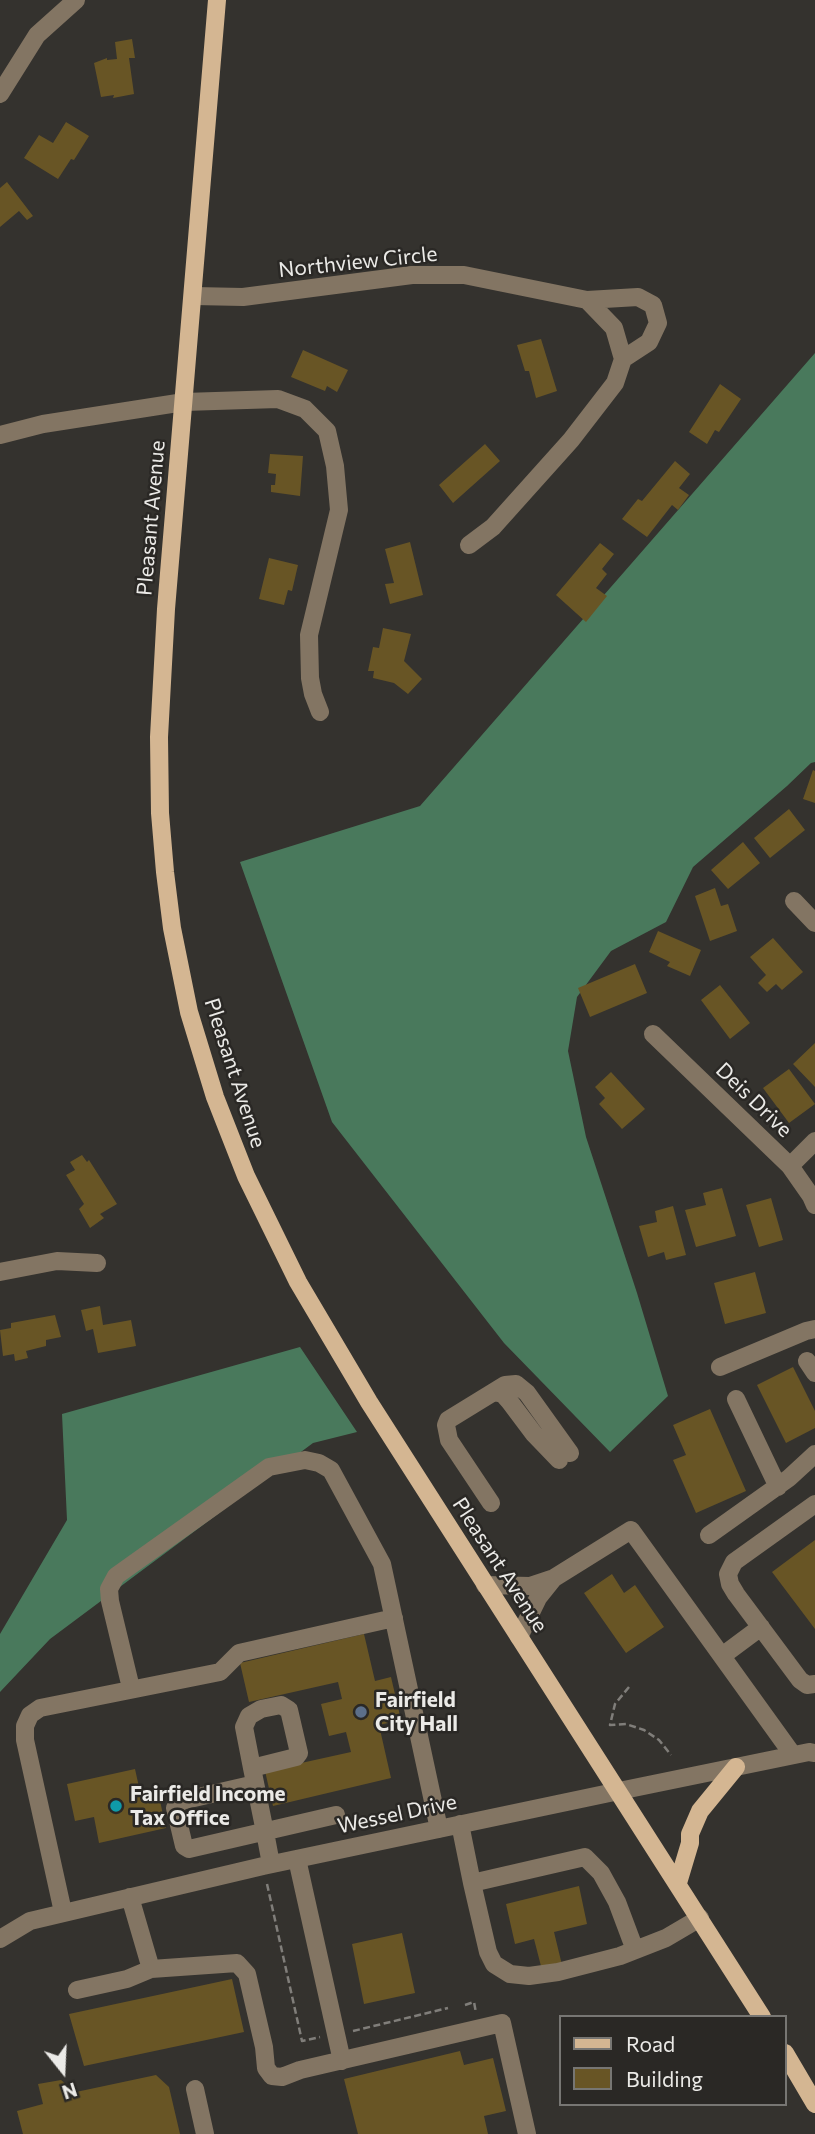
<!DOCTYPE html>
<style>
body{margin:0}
#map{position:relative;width:815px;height:2134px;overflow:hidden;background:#34322e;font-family:Commissioner,sans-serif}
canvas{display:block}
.legend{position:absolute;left:559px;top:2015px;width:228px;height:91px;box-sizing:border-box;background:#2a2825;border:2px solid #777673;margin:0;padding:9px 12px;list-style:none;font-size:21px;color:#ebeae7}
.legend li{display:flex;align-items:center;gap:14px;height:35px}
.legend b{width:35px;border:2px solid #777673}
.north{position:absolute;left:28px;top:2036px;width:70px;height:70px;-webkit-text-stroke:5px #2a2825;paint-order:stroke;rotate:162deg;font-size:19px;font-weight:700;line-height:28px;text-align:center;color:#ebeae7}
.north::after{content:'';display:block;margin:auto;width:24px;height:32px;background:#ebeae7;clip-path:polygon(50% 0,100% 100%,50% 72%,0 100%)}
</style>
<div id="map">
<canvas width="815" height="2134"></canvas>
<ul class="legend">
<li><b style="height:9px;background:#d4b692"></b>Road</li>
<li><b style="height:19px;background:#685525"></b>Building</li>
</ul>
<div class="north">N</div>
</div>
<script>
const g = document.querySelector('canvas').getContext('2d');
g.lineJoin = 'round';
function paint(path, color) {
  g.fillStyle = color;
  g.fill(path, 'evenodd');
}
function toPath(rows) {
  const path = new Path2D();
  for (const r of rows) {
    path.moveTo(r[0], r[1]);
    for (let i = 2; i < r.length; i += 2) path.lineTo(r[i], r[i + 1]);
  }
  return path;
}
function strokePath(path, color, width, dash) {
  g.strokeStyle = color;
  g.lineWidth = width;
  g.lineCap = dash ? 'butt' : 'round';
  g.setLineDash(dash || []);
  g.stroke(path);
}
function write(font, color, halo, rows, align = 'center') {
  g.font = font + ' Commissioner,sans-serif';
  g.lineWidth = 5;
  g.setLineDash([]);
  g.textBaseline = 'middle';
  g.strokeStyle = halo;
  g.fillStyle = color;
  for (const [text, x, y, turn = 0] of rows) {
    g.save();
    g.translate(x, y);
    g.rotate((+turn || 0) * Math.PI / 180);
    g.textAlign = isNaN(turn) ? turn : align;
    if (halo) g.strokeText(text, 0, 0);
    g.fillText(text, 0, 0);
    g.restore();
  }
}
paint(toPath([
 [815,353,815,762,811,763,787,786,693,867,666,922,611,951,577,997,568,1051,586,1137,637,1293,668,1396,610,1452,504,1343,332,1122,240,862,420,806],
 [300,1347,357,1432,313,1443,50,1639,0,1692,0,1634,67,1520,62,1414]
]), '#49795c');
paint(toPath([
 [132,39,135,58,129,58,134,94,113,98,114,95,101,97,94,63,107,58,107,60,117,59,115,42],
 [66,122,89,136,74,160,71,159,58,179,24,158,39,135,53,143],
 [7,182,33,216,27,220,19,211,0,227,0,188],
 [541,339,557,391,536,398,529,371,525,371,517,345],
 [303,350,348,370,337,392,327,386,325,391,291,377],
 [720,384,741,399,719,432,715,430,707,444,689,432],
 [485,444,500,461,453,503,439,485],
 [270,454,303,456,300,496,271,492,271,485,275,485,276,474,268,473],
 [675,461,690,474,679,488,689,495,678,510,672,505,647,537,622,519,638,499,642,501],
 [410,542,423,595,390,604,385,584,394,583,385,549],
 [600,543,614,554,602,569,607,574,596,588,607,596,586,622,556,595],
 [269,558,298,565,292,591,288,590,284,605,259,599],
 [383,628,411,634,404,661,422,679,408,694,394,683,373,678,374,671,368,671,373,647,379,648],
 [813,770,815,771,815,803,803,799],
 [789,809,805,830,770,858,754,838],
 [743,842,760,863,728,889,711,870],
 [715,888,721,906,728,904,737,931,710,941,695,896],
 [658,931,701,950,690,976,667,966,670,962,649,952],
 [773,938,803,972,782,990,776,984,767,992,758,983,766,975,750,957],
 [635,964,647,993,590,1017,578,988],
 [720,985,750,1023,730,1039,701,1000],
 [815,1043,815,1087,793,1064],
 [789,1069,815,1104,789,1123,763,1088],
 [611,1072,645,1109,622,1129,599,1104,605,1098,595,1087],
 [82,1155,87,1162,89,1160,117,1204,100,1214,104,1218,90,1228,79,1209,84,1204,66,1175,75,1170,70,1162],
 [722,1188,736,1236,696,1247,685,1210,706,1205,703,1193],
 [771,1198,783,1240,759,1247,746,1205],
 [673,1206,686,1255,666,1260,664,1252,648,1257,639,1226,657,1222,655,1211],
 [755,1272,766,1313,725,1324,714,1283],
 [100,1306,103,1325,131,1320,136,1346,98,1353,93,1329,86,1331,81,1310],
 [55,1315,61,1337,46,1340,46,1346,26,1351,28,1358,15,1361,14,1354,3,1356,0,1330,11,1328,11,1323],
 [793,1367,815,1411,815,1428,786,1443,757,1385],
 [710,1409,746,1491,696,1513,673,1460,686,1455,673,1425],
 [815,1540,815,1629,772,1572],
 [612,1574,624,1593,635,1585,664,1627,626,1653,584,1593],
 [364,1634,375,1681,391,1677,401,1720,379,1725,391,1778,273,1806,265,1771,351,1752,346,1732,329,1736,321,1704,342,1699,338,1682,249,1702,240,1663],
 [135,1769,141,1796,158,1792,166,1828,99,1843,94,1817,75,1821,67,1784],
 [579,1886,587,1924,554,1932,562,1965,542,1970,534,1939,515,1944,506,1904],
 [402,1933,415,1993,364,2004,352,1944],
 [232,1979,244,2032,84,2066,69,2014],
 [460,2051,464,2065,493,2058,506,2111,484,2116,488,2134,358,2134,344,2079],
 [156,2075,169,2087,180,2134,23,2134,17,2111,43,2104,38,2084,61,2080,76,2092]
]), '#685525');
strokePath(toPath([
 [629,1687,615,1704,610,1725,626,1724,644,1730,659,1740,671,1755],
 [267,1884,302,2041,320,2037],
 [465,2005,474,2002,476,2013],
 [353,2031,448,2008]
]), '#807e7a', 2.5, [7, 3.5]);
strokePath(toPath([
 [0,94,37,35,76,0],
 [194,296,243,297,412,275,464,275,587,300,614,328,623,359,615,383,571,440,493,527,469,545],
 [587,300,638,297,653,305,658,323,649,342,623,359],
 [0,435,43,424,184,402,278,399,305,409,327,431,335,466,339,510,309,635,310,678,313,694,320,712],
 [794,901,815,923],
 [653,1034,790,1166,811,1196,815,1205],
 [790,1166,815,1141],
 [0,1272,57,1261,97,1263],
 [807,1361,815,1373],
 [720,1367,806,1331,815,1329],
 [494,1392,503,1394,510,1402,534,1434,559,1460],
 [736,1399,778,1487],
 [491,1503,449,1440,446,1425,448,1420,505,1385,516,1384,527,1393,570,1453],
 [815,1504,734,1562,728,1574,730,1584,736,1594,800,1680,807,1685,815,1684],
 [709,1535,789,1478,815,1454],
 [485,1585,530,1586,554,1578,631,1530,793,1755],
 [519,1637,538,1598,554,1578],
 [722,1656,761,1627],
 [131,1688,110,1601,109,1589,116,1576,269,1467,305,1460,319,1463,331,1470,382,1564,439,1829],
 [252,1768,296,1757,299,1753,289,1710,281,1705,261,1709,249,1716,244,1727,252,1768,265,1832,271,1864],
 [255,1784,181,1801,175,1808,184,1846,189,1849,336,1815],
 [460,1824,472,1883,585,1857,601,1873,617,1902,635,1950],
 [297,1859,342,2061],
 [472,1883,488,1952,494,1964,510,1974,529,1976,558,1972,620,1956,666,1938,700,1918],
 [130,1897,151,1969,237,1963,247,1974,264,2047,266,2068,272,2076,282,2077,300,2070,502,2023,527,2134],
 [63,1912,25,1740,25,1726,30,1715,40,1708,220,1672,239,1653,394,1618],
 [0,1939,30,1921,263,1866,619,1791,809,1752,815,1753],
 [77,1990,127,1979,151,1969],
 [195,2089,205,2134]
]), '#837563', 18);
strokePath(toPath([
 [217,0,166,609,159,737,160,813,165,872,172,928,189,1012,215,1097,246,1176,298,1282,369,1402,762,2017],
 [678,1883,690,1843,690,1834,700,1811,736,1767],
 [785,2053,815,2104]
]), '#d4b692', 18);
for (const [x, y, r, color] of [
 [361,1712,7,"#5c6f8a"],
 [116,1806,7,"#0f9aa8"]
]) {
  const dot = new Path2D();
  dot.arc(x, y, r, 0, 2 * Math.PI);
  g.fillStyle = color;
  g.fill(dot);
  strokePath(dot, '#2a2825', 2.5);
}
write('21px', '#ebeae7', '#2a2825', [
 ["Northview Circle",358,262,-6],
 ["Pleasant Avenue",151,518,-85],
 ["Pleasant Avenue",235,1073,72],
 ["Deis Drive",754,1100,44],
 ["Pleasant Avenue",500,1565,57],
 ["Wessel Drive",397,1814,-12]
]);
write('bold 21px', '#ebeae7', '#2a2825', [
 ["Fairfield",375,1700],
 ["City Hall",375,1724],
 ["Fairfield Income",130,1794],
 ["Tax Office",130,1818]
], 'left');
</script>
